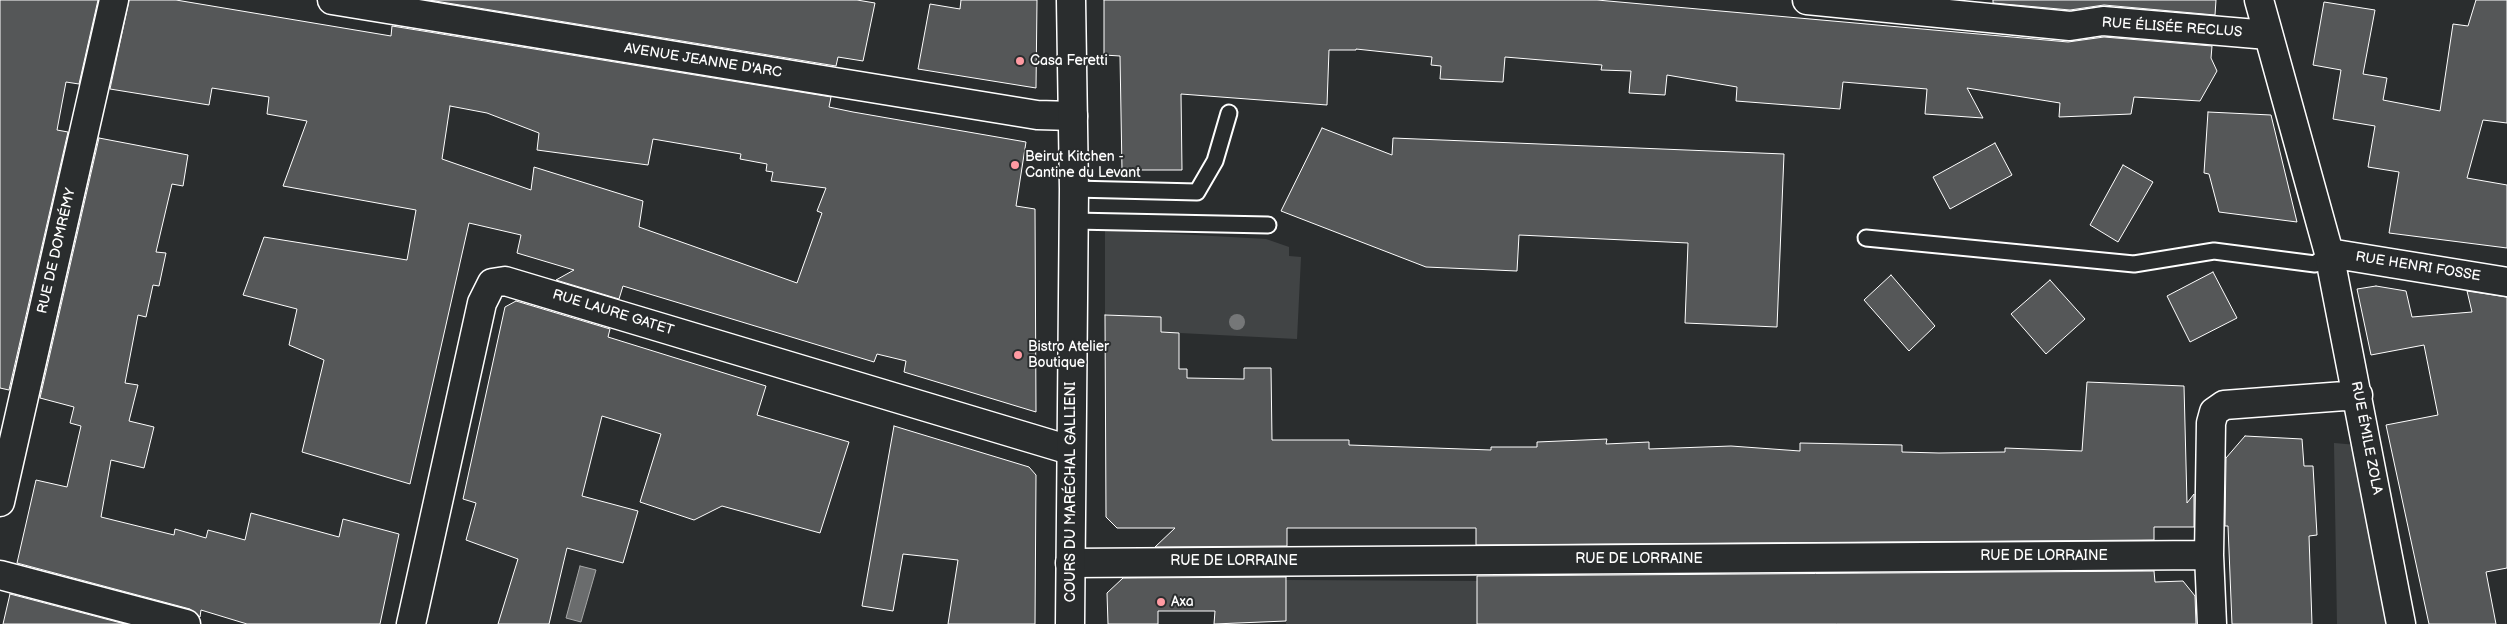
<!DOCTYPE html>
<meta charset="utf-8">
<style>
body{margin:0}
canvas{display:block;background:#2a2d2e}
</style>
<canvas width="2507" height="624"></canvas>
<script>
const g = document.querySelector('canvas').getContext('2d');
g.lineJoin = 'round';
function paint(path, color) {
  g.fillStyle = color;
  g.fill(path, 'evenodd');
}
function toPath(rows) {
  const path = new Path2D();
  for (const r of rows) {
    path.moveTo(r[0], r[1]);
    for (let i = 2; i < r.length; i += 2) path.lineTo(r[i], r[i + 1]);
  }
  return path;
}
function strokePath(path, color, width, dash) {
  g.strokeStyle = color;
  g.lineWidth = width;
  g.lineCap = dash ? 'butt' : 'round';
  g.setLineDash(dash || []);
  g.stroke(path);
}
function write(font, color, halo, rows, align = 'center') {
  g.font = font + ' "Balsamiq Sans",sans-serif';
  g.lineWidth = 4;
  g.setLineDash([]);
  g.textBaseline = 'middle';
  g.strokeStyle = halo;
  g.fillStyle = color;
  for (const [text, x, y, turn = 0] of rows) {
    g.save();
    g.translate(x, y);
    g.rotate((+turn || 0) * Math.PI / 180);
    g.textAlign = isNaN(turn) ? turn : align;
    if (halo) g.strokeText(text, 0, 0);
    g.fillText(text, 0, 0);
    g.restore();
  }
}
paint(toPath([
 [1105,230,1266,239,1289,247,1289,256,1301,257,1297,339,1161,332,1161,317,1105,315],
 [2334,443,2357,445,2393,624,2337,624],
 [1286,580,1477,581,1477,624,1286,624]
]), '#414445');
const water = toPath([
 [580,566,596,570,581,622,566,618,580,566]
]);
paint(water, '#6a6c6d');
strokePath(water, '#a6a7a7', 1);
const building = toPath([
 [0,0,98,0,79,84,66,82,57,130,68,132,9,390,0,388,0,0],
 [129,0,176,0,391,36,392,26,831,97,829,107,853,112,1026,142,1016,206,1035,209,1036,412,904,372,906,361,877,354,874,362,623,286,619,299,556,280,574,270,517,253,521,235,469,223,410,484,302,452,324,360,289,345,297,309,243,295,264,237,407,260,416,210,283,186,307,121,267,114,269,97,212,88,209,105,110,89,129,0],
 [450,106,487,113,539,133,537,150,648,165,653,139,741,154,740,159,767,164,766,171,773,172,771,181,826,188,817,211,822,213,797,283,639,227,643,201,534,167,531,190,442,159,450,106],
 [429,0,857,0,875,3,863,61,838,57,836,66,429,0],
 [961,0,1037,0,1036,88,918,69,930,4,960,9,961,0],
 [1104,0,1597,0,2068,42,2104,37,2212,46,2211,58,2217,71,2200,101,2134,97,2131,114,2059,117,2060,103,1967,88,1983,118,1925,114,1927,89,1843,82,1840,109,1736,101,1737,87,1667,75,1665,95,1629,93,1631,71,1601,70,1602,65,1505,57,1503,82,1440,79,1441,66,1431,65,1432,57,1356,49,1356,50,1329,50,1327,105,1181,94,1182,170,1122,170,1120,56,1104,55,1104,0],
 [1993,0,2216,0,2215,15,2104,5,2070,10,1993,3,1993,0],
 [2476,0,2507,0,2507,123,2483,120,2467,178,2507,185,2507,248,2389,233,2399,172,2368,167,2375,126,2333,119,2341,70,2313,65,2324,2,2375,10,2363,74,2387,78,2383,100,2440,111,2453,24,2468,26,2476,0],
 [2208,112,2271,115,2297,222,2219,212,2209,174,2204,173,2208,112],
 [1322,128,1392,155,1393,138,1784,154,1777,327,1685,323,1688,243,1519,235,1517,271,1426,267,1281,211,1322,128],
 [99,138,188,155,183,186,172,184,156,252,166,253,159,286,153,285,146,317,138,315,125,383,138,385,129,421,154,427,144,468,111,460,101,517,174,535,175,529,206,538,208,530,245,540,251,513,339,537,343,519,399,534,380,624,247,624,201,610,200,617,190,609,17,563,36,480,67,487,81,426,70,423,74,407,40,398,99,138],
 [1995,143,2012,175,1950,209,1933,177,1995,143],
 [2123,165,2153,182,2118,242,2090,225,2123,165],
 [2213,272,2237,318,2190,342,2167,296,2213,272],
 [1891,275,1935,326,1909,351,1864,300,1891,275],
 [2050,280,2085,319,2046,354,2011,314,2050,280],
 [2376,286,2406,291,2412,317,2472,312,2467,291,2507,297,2507,568,2486,572,2496,624,2429,624,2386,425,2438,415,2424,345,2371,355,2357,289,2376,286],
 [516,301,610,329,608,337,766,386,757,415,849,442,820,533,722,506,694,520,640,502,661,434,602,416,582,496,638,511,623,563,567,548,549,624,498,624,518,559,466,540,476,503,463,499,505,307,516,301],
 [1105,315,1161,317,1161,332,1179,333,1179,369,1187,369,1187,378,1244,379,1244,368,1271,368,1272,440,1349,440,1349,445,1491,450,1491,447,1537,447,1537,442,1607,439,1606,444,1649,442,1649,449,1731,446,1800,451,1800,443,1902,445,1902,452,1939,453,2005,452,2005,448,2082,451,2087,382,2184,386,2187,503,2194,494,2194,527,2154,527,2154,540,1476,545,1476,528,1287,528,1287,546,1155,547,1175,528,1117,528,1106,517,1105,315],
 [894,426,1029,467,1036,475,1035,624,948,624,958,560,903,554,893,611,862,606,894,426],
 [2245,436,2302,439,2304,466,2313,466,2317,535,2309,536,2312,624,2232,624,2228,526,2225,526,2226,458,2245,436],
 [2154,571,2155,582,2183,581,2195,596,2196,624,1477,624,1477,576,2154,571],
 [1286,577,1286,621,1214,624,1215,611,1158,611,1158,624,1108,624,1107,593,1123,578,1286,577],
 [10,594,125,624,3,624,10,594]
]);
paint(building, '#555758');
strokePath(building, '#fff', 1);
const lane = toPath([
 [1074,189,1197,192,1215,161,1229,113],
 [1074,221,1268,225],
 [1866,238,2134,264,2214,251,2315,264,2329,253]
]);
const street = toPath([
 [332,0,1037,115,1073,116],
 [1807,0,2070,26,2103,21,2268,35],
 [2259,0,2329,253,2401,624],
 [2329,253,2507,282],
 [0,502,114,0],
 [1070,563,2209,555],
 [0,575,186,624],
 [411,624,482,303,492,283,505,281,1070,450],
 [2212,624,2209,555,2211,423,2214,412,2224,405,2358,395]
]);
const primary = toPath([
 [1070,624,1074,189,1071,0]
]);
strokePath(lane, '#fff', 19);
strokePath(street, '#fff', 31);
strokePath(primary, '#fff', 31);
strokePath(lane, '#2a2d2e', 15);
strokePath(street, '#2a2d2e', 28);
strokePath(primary, '#2a2d2e', 28);
g.fillStyle = '#757778';
for (const [x, y] of [
 [1237,322]
]) {
  g.beginPath();
  g.arc(x, y, 8, 0, 2 * Math.PI);
  g.fill();
}
for (const [x, y, r, color] of [
 [1020,61,5,"#ff9aa2"],
 [1015,165,5,"#ff9aa2"],
 [1018,355,5,"#ff9aa2"],
 [1161,602,5,"#ff9aa2"]
]) {
  const dot = new Path2D();
  dot.arc(x, y, r, 0, 2 * Math.PI);
  g.fillStyle = color;
  g.fill(dot);
  strokePath(dot, '#2a2d2e', 2);
}
write('14px', '#fff', '#2a2d2e', [
 ["RUE ÉLISÉE RECLUS",2172,28,4],
 ["AVENUE JEANNE D'ARC",703,61,9],
 ["RUE DE DOMRÉMY",57,251,-77],
 ["RUE HENRI FOSSE",2418,267,9],
 ["RUE LAURE GATET",613,313,17],
 ["RUE ÉMILE ZOLA",2366,438,79],
 ["COURS DU MARÉCHAL GALLIENI",1071,492,-90],
 ["RUE DE LORRAINE",2044,556],
 ["RUE DE LORRAINE",1639,559],
 ["RUE DE LORRAINE",1234,561]
]);
write('14px', '#fff', '#2a2d2e', [
 ["Casa Feretti",1030,61],
 ["Beirut Kitchen -",1025,157],
 ["Cantine du Levant",1025,173],
 ["Bistro Atelier",1028,347],
 ["Boutique",1028,363],
 ["Axa",1171,602]
], 'left');
</script>
